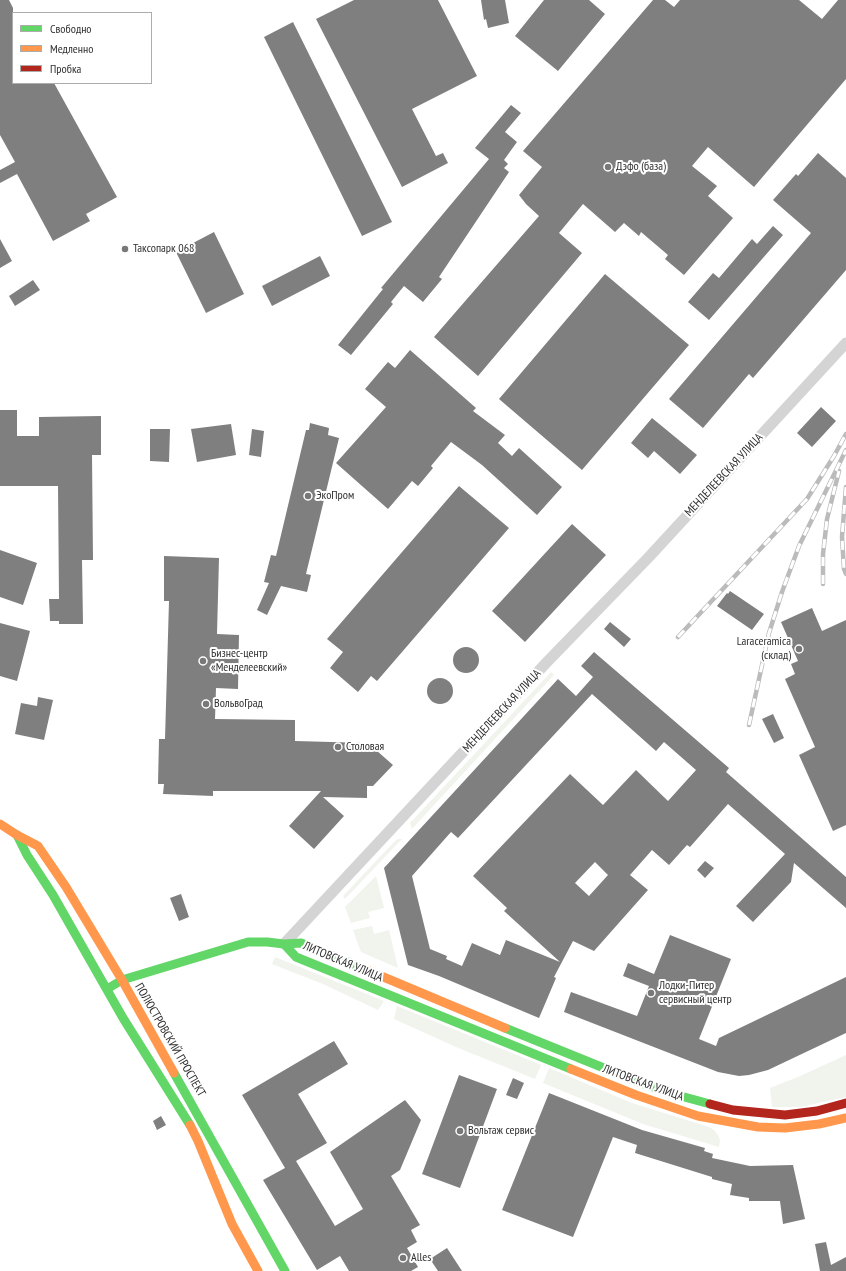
<!DOCTYPE html>
<meta charset="utf-8">
<style>
body{margin:0}
#map{position:relative;width:846px;height:1271px;overflow:hidden;background:#fff;font-family:"PT Sans Narrow",sans-serif}
canvas{display:block}
.legend{position:absolute;left:12px;top:12px;width:140px;height:72px;box-sizing:border-box;background:#fff;border:1px solid #acacac;margin:0;padding:5px 7px;list-style:none;font-size:12px;color:#2f2f2f}
.legend li{display:flex;align-items:center;gap:8px;height:20px}
.legend b{width:20px;border:1px solid #acacac}
</style>
<div id="map">
<canvas width="846" height="1271"></canvas>
<ul class="legend">
<li><b style="height:5px;background:#63d668"></b>Свободно</li>
<li><b style="height:5px;background:#ff974d"></b>Медленно</li>
<li><b style="height:5px;background:#b3261e"></b>Пробка</li>
</ul>
</div>
<script>
const g = document.querySelector('canvas').getContext('2d');
g.lineJoin = 'round';
function paint(path, color) {
  g.fillStyle = color;
  g.fill(path, 'evenodd');
}
function toPath(rows) {
  const path = new Path2D();
  for (const r of rows) {
    if (r.length === 3) {
      path.moveTo(r[0] + r[2], r[1]);
      path.arc(r[0], r[1], r[2], 0, 2 * Math.PI);
      continue;
    }
    path.moveTo(r[0], r[1]);
    for (let i = 2; i < r.length; i += 2) path.lineTo(r[i], r[i + 1]);
  }
  return path;
}
function strokePath(path, color, width, dash) {
  g.strokeStyle = color;
  g.lineWidth = width;
  g.lineCap = dash ? 'butt' : 'round';
  g.setLineDash(dash || []);
  g.stroke(path);
}
function write(font, color, halo, rows, align = 'center') {
  g.font = font + ' "PT Sans Narrow",sans-serif';
  g.lineWidth = 4;
  g.setLineDash([]);
  g.textBaseline = 'middle';
  g.strokeStyle = halo;
  g.fillStyle = color;
  for (const [text, x, y, turn = 0] of rows) {
    g.save();
    g.translate(x, y);
    g.rotate((+turn || 0) * Math.PI / 180);
    g.textAlign = isNaN(turn) ? turn : align;
    if (halo) g.strokeText(text, 0, 0);
    g.fillText(text, 0, 0);
    g.restore();
  }
}
paint(toPath([
 [551,672,554,675,412,829,410,823],
 [398,839,402,839,345,899,343,896,395,841],
 [376,876,384,908,368,912,370,918,351,923,345,907],
 [372,926,374,934,389,930,398,968,361,952,353,930],
 [275,957,384,1001,378,1010,323,984,272,964],
 [397,1006,541,1065,535,1079,456,1047,394,1019],
 [846,1055,846,1097,800,1107,772,1107,770,1088,798,1077],
 [549,1068,632,1103,709,1127,714,1130,718,1135,720,1140,719,1147,643,1124,543,1083]
]), '#f1f3ed');
paint(toPath([
 [0,0,9,0,13,8,13,83,54,83,117,197,86,214,90,221,53,241,17,174,0,183,0,170,15,162,0,135],
 [354,0,438,0,477,76,412,109,436,156,443,153,448,163,402,187,316,19],
 [481,0,505,0,509,23,488,28,486,19,484,20],
 [544,0,589,0,605,14,558,71,515,36],
 [653,0,665,0,674,7,680,0,799,0,822,19,838,0,846,0,846,79,754,187,708,147,692,166,717,186,708,196,733,218,684,275,665,259,668,255,641,232,639,236,624,223,615,232,583,204,559,233,582,253,478,376,434,337,539,216,526,204,519,195,542,167,523,151],
 [293,22,392,222,362,236,264,37],
 [511,105,521,113,505,132,517,142,504,160,508,164,504,168,509,172,439,277,442,279,423,302,404,286,391,302,393,304,351,355,338,345,383,289,381,288,489,159,475,148],
 [818,153,846,178,846,270,753,378,749,374,703,428,669,399,811,233,773,200,796,174,798,176],
 [773,226,783,235,709,320,688,302,713,273,719,278,752,239,757,244],
 [214,232,244,294,206,313,176,252],
 [0,239,12,261,0,268],
 [320,256,330,276,272,306,262,286],
 [605,274,689,345,582,470,499,399],
 [33,280,40,290,15,306,9,296],
 [410,350,476,408,473,411,505,435,498,443,512,456,519,448,562,487,537,515,482,465,451,442,431,466,433,468,418,486,412,481,388,509,336,463,386,407,365,389,388,362,395,368],
 [821,407,836,421,812,447,797,433],
 [0,410,17,410,17,436,39,436,39,417,101,416,101,455,92,455,93,560,82,560,83,624,59,624,59,621,50,621,49,599,59,599,58,486,0,486],
 [652,418,697,455,680,474,654,451,648,458,631,443],
 [310,423,329,428,328,435,339,438,306,574,311,575,307,592,281,586,267,615,257,610,269,583,264,582,271,555,276,556,306,430,309,430],
 [231,424,236,455,197,462,191,429],
 [150,429,170,429,169,462,150,461],
 [252,429,264,431,261,457,249,455],
 [459,486,509,528,377,681,371,676,358,692,330,668,343,652,327,639],
 [572,524,606,555,525,642,492,611],
 [0,550,37,563,23,605,0,597],
 [164,556,219,558,217,634,239,635,238,689,216,688,215,719,295,720,295,741,368,743,393,765,373,786,367,786,367,798,323,797,344,816,314,849,289,826,321,791,213,791,213,796,163,794,164,784,158,784,159,739,165,739,169,601,164,601],
 [730,591,764,614,752,630,717,606,727,593,728,594],
 [812,608,822,631,846,620,846,825,833,831,799,755,815,747,785,679,795,674,791,664,798,661,781,622],
 [610,622,631,639,624,647,604,629],
 [0,623,30,631,17,681,0,676],
 [466,660,13],
 [594,652,729,768,726,772,846,877,846,908,794,863,791,882,753,922,736,906,785,854,728,804,690,847,687,845,669,865,652,850,630,875,648,890,594,951,573,941,554,977,556,978,539,1018,439,976,408,965,384,868,558,679,576,696,593,677,581,666],
 [592,694,656,751,664,742,696,770,668,801,636,770,603,805,570,774,473,876,507,908,504,911,560,962,506,940,500,955,472,943,462,966,446,959,447,956,430,949,412,876,451,832,458,838],
 [595,862,608,875,589,896,575,883],
 [440,691,13],
 [38,697,53,700,44,740,15,734,21,703,37,706],
 [773,714,784,738,774,743,762,719],
 [705,861,714,868,705,878,697,870],
 [181,894,189,917,179,921,170,898],
 [670,935,731,959,699,1039,716,1046,719,1038,846,977,846,1033,768,1070,749,1075,739,1076,718,1072,564,1012,571,992,637,1016,649,986,623,976,628,963,654,974],
 [334,1041,348,1064,298,1094,327,1143,296,1161,335,1226,363,1209,330,1152,405,1100,421,1120,400,1170,391,1176,420,1225,411,1230,417,1242,407,1248,418,1267,411,1271,349,1271,340,1256,317,1270,263,1180,285,1168,242,1095],
 [459,1075,497,1089,460,1188,422,1174],
 [513,1078,524,1083,517,1099,506,1095],
 [549,1093,642,1130,705,1148,704,1151,713,1154,712,1158,750,1166,793,1165,805,1219,783,1224,780,1201,749,1201,749,1198,730,1195,732,1184,712,1179,712,1177,635,1153,637,1145,613,1137,573,1237,502,1210],
 [161,1116,166,1125,157,1130,153,1121],
 [826,1242,831,1265,846,1257,846,1271,820,1271,815,1244],
 [447,1248,462,1271,438,1271,430,1259]
]), '#7f7f7f');
strokePath(toPath([
 [284,944,547,662,648,558,846,343]
]), '#d4d4d4', 11);
strokePath(toPath([
 [17,835,27,855,53,895,123,1018,190,1125],
 [284,944,296,957,571,1069],
 [107,989,122,980,248,942,267,942,284,944,301,943,362,968],
 [505,1028,641,1083,677,1095,710,1104],
 [174,1073,285,1271]
]), '#63d668', 9);
strokePath(toPath([
 [0,824,17,835,38,846,66,887,122,980,174,1073],
 [362,968,505,1028],
 [571,1069,636,1095,698,1116,758,1127,785,1128,819,1124,846,1118],
 [190,1125,198,1141,232,1224,258,1271]
]), '#ff974d', 9);
strokePath(toPath([
 [710,1104,733,1110,785,1115,817,1111,846,1103]
]), '#b3261e', 9);
const rail = toPath([
 [846,487,842,537,844,569,846,574],
 [823,584,823,554,827,519,839,471],
 [678,637,807,499,834,456,846,434],
 [749,725,769,633,782,592,799,546,846,450]
]);
strokePath(rail, '#bbb', 4.5);
strokePath(rail, '#fff', 3, [9]);
for (const [x, y, r, color] of [
 [608,167,4,"#787878"],
 [125,249,4,"#787878"],
 [308,496,4,"#787878"],
 [799,649,4,"#787878"],
 [203,661,4,"#787878"],
 [206,704,4,"#787878"],
 [338,747,4,"#787878"],
 [651,993,4,"#787878"],
 [460,1131,4,"#787878"],
 [403,1258,4,"#787878"]
]) {
  const dot = new Path2D();
  dot.arc(x, y, r, 0, 2 * Math.PI);
  g.fillStyle = color;
  g.fill(dot);
  strokePath(dot, '#fff', 1.5);
}
write('12px', '#2f2f2f', '#fff', [
 ["Дэфо (база)",616,167],
 ["Таксопарк 068",133,249],
 ["ЭкоПром",316,496],
 ["Laraceramica",791,642,"right"],
 ["(склад)",791,656,"right"],
 ["Бизнес-центр",211,654],
 ["«Менделеевский»",211,668],
 ["ВольвоГрад",214,704],
 ["Столовая",346,747],
 ["Лодки-Питер",659,986],
 ["сервисный центр",659,1000],
 ["Вольтаж сервис",468,1131],
 ["Alles",411,1258]
], 'left');
write('12px', '#2f2f2f', '#fff', [
 ["МЕНДЕЛЕЕВСКАЯ УЛИЦА",724,475,-47],
 ["МЕНДЕЛЕЕВСКАЯ УЛИЦА",502,711,-47],
 ["ЛИТОВСКАЯ УЛИЦА",343,962,23],
 ["ПОЛЮСТРОВСКИЙ ПРОСПЕКТ",170,1040,60],
 ["ЛИТОВСКАЯ УЛИЦА",643,1083,20]
]);
</script>
